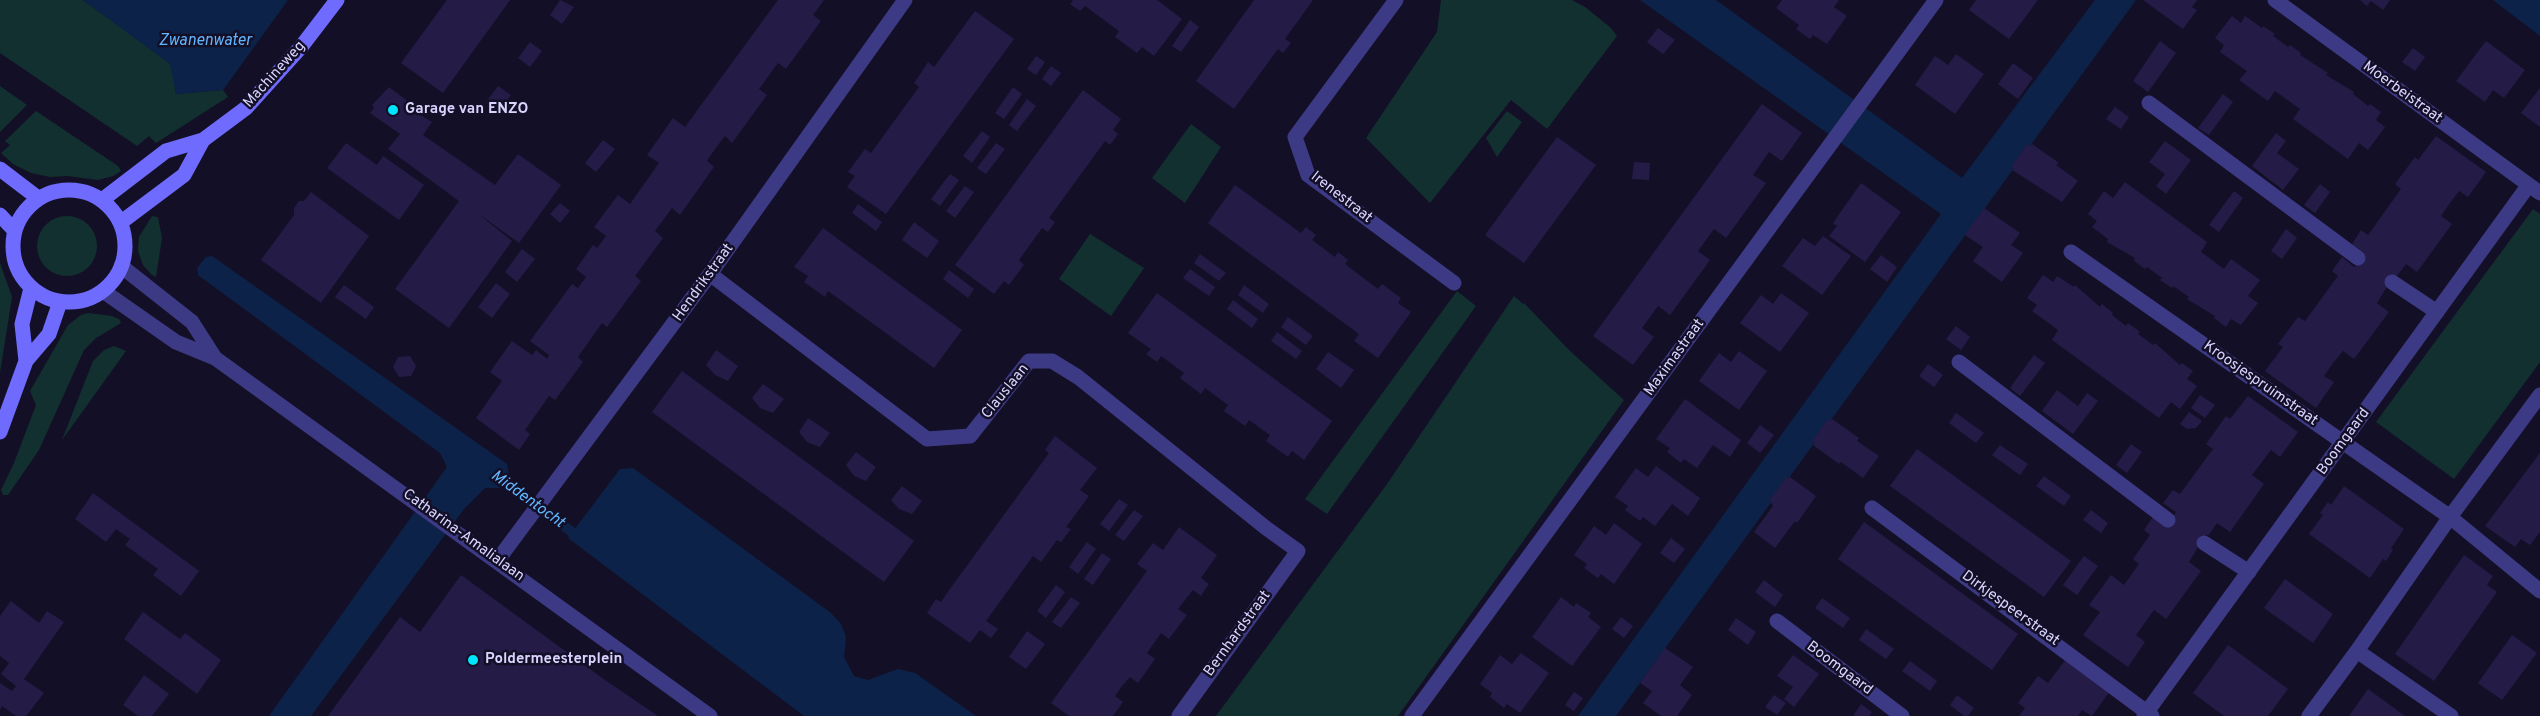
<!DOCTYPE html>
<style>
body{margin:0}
canvas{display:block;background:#130f26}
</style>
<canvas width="2540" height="716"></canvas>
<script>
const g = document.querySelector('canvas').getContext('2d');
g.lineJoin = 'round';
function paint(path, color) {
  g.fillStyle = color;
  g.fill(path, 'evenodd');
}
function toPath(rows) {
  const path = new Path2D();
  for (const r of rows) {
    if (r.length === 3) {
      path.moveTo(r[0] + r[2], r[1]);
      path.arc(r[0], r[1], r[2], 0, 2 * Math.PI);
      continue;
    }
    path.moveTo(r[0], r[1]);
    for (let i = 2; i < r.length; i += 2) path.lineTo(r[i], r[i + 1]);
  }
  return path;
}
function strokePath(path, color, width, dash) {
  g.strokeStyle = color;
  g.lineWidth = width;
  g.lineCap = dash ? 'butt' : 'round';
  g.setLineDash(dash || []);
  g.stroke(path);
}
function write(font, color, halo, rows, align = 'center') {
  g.font = font + ' Overpass,sans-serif';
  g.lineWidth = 5;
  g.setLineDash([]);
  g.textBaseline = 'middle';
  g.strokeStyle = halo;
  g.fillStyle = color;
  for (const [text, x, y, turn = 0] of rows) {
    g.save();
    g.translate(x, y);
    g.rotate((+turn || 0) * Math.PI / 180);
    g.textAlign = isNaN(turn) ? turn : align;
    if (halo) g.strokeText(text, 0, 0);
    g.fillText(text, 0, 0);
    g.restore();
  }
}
paint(toPath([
 [0,0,83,0,171,64,176,94,223,90,228,97,156,143,149,136,137,146,0,53],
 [1441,0,1572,0,1585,7,1611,28,1617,36,1547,129,1511,100,1430,203,1366,138,1437,32],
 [0,86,27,105,0,132],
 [36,111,118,166,121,171,113,176,98,180,68,176,50,177,31,173,13,164,1,153,10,145,5,141],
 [1507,111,1522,122,1497,157,1486,138],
 [1191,124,1221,147,1185,203,1152,178],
 [2533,209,2540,214,2540,362,2454,479,2376,422],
 [67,246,30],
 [152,216,158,217,162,238,156,277,151,274,143,265,138,251,139,237],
 [1090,234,1144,268,1111,316,1059,279],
 [0,263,12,297,0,373],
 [1457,291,1476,306,1327,514,1305,499],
 [1514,296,1523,304,1524,303,1570,351,1624,400,1398,716,1216,716,1387,484],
 [88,313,112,316,119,319,121,323,96,338,84,350,39,450,8,495,3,495,1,490,14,463,36,405,30,391,68,325,81,315],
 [114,346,126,351,62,440,93,361,104,350]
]), '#12302f');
paint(toPath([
 [83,0,288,0,223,90,176,94,170,64],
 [1640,0,1716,0,1962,178,2095,0,2136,0,1616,716,1578,716,1941,214],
 [2493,0,2540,0,2540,36],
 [212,256,507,464,509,476,499,488,485,488,464,509,311,716,269,716,447,467,440,453,198,275,197,268,206,257],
 [633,468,831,613,841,624,846,636,844,657,854,676,868,680,898,669,915,673,976,716,804,716,568,538,620,469]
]), '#0c2248');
strokePath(toPath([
 [494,474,572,532,584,537]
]), '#0c2248', 10);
paint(toPath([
 [447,0,510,0,443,93,401,63],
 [560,0,574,7,562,24,550,15],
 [778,0,824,0,813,15,821,21,786,69,778,63,759,89,767,95,732,143,725,136,715,149,707,161,714,167,680,215,672,208,655,231,663,238,635,276,641,281,607,327,602,323,578,357,583,362,555,400,549,396,525,430,530,434,519,450,476,418,502,381,490,372,512,341,532,355,536,350,547,359,549,355,530,341,572,284,578,288,586,277,576,269,593,245,597,248,606,236,594,227,618,195,630,204,659,163,647,155,673,118,685,127],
 [1073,0,1157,0,1182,19,1154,56,1142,47,1137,53,1115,37,1119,31,1085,6,1080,11,1070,4],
 [1254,0,1313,0,1285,39,1291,43,1283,53,1278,49,1234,109,1196,81],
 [1782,0,1839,0,1834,7,1847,16,1827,44,1813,35,1810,39,1796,29,1799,25,1776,8],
 [1976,0,2038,0,2009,39,1969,10],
 [2143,0,2197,0,2192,7,2197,10,2183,29],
 [2360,0,2390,0,2383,10,2371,1,2367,6],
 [975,11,1014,39,886,214,847,187,855,176,848,172,865,149,871,153,919,87,914,83,921,73,928,62,934,67],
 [2232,16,2241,23,2245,16,2262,28,2263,26,2275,34,2273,36,2288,47,2290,45,2301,53,2300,55,2328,73,2326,75,2354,92,2353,94,2368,106,2370,104,2381,112,2376,120,2385,127,2368,150,2359,143,2348,159,2293,119,2300,109,2275,91,2268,101,2239,80,2247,71,2220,52,2224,45,2215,38],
 [1190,20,1199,27,1181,52,1172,46],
 [1658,28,1675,40,1663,54,1647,42],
 [2160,41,2176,53,2148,92,2133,81],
 [2486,41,2525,70,2504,98,2493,90,2485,102,2456,81],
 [530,42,542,51,530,67,518,58],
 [2413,48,2425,57,2415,71,2402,62],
 [1956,54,1984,74,1955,114,1915,85,1935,56,1948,65],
 [1036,56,1045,62,1036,75,1027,69],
 [2013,63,2033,78,2018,99,1998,84],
 [1051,66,1061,73,1051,86,1042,79],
 [498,86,511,95,499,111,486,102],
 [389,87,421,111,419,114,432,122,423,135,495,185,518,154,561,185,519,243,476,212,512,241,449,328,395,289,459,201,388,149,400,134,370,113,374,108,372,105],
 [1013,87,1022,94,1004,119,995,113],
 [2540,88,2540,127,2521,113],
 [1083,90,1121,119,1113,130,1118,134,1110,145,1105,141,1049,218,1055,222,1048,232,1042,228,1019,260,1024,265,1009,285,1004,281,994,294,955,265],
 [2223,94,2233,102,2209,135,2198,128],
 [1027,99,1036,106,1017,131,1009,125],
 [1762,104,1802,133,1782,161,1769,152,1753,175,1766,183,1726,238,1714,229,1698,251,1710,260,1670,315,1658,306,1642,328,1654,337,1633,365,1593,336],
 [2115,107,2129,117,2121,129,2106,119],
 [982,131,990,137,972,163,963,156],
 [2276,133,2286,141,2277,153,2299,169,2283,190,2252,166],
 [2436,136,2486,172,2468,197,2459,191,2450,203,2441,216,2452,224,2417,272,2406,264,2397,276,2394,275,2377,303,2389,312,2354,359,2343,351,2333,363,2324,376,2334,382,2316,408,2265,371,2283,347,2278,344,2298,317,2305,321,2338,276,2332,271,2342,257,2354,267,2364,253,2352,244,2361,230,2368,235,2401,189,2395,184,2415,157,2418,160],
 [1557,137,1596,165,1524,263,1485,235],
 [603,140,615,149,596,172,585,163],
 [2165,141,2191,160,2166,194,2156,186,2165,174,2149,162],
 [346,143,377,165,383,156,424,185,399,220,327,168],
 [996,143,1005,149,986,174,977,168],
 [2027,144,2030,146,2032,144,2059,163,2056,165,2078,181,2062,202,2012,170,2014,168,2012,166],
 [1634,162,1650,163,1649,180,1632,179],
 [950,174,959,180,940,206,931,199],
 [2125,182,2207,242,2201,252,2224,269,2231,259,2260,280,2248,296,2258,303,2241,325,2231,319,2226,327,2214,318,2215,316,2187,299,2189,297,2173,286,2172,288,2160,280,2162,278,2147,267,2145,269,2134,261,2135,258,2107,242,2108,239,2092,227,2097,221,2088,214,2104,191,2113,198],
 [1861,183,1901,212,1865,262,1829,236,1837,226,1833,223],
 [2320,184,2330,192,2315,213,2304,205],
 [1235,185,1301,233,1306,227,1316,235,1312,240,1335,257,1338,252,1348,260,1345,264,1378,289,1382,284,1401,298,1398,303,1411,312,1378,358,1354,341,1359,334,1208,223],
 [965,186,974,192,955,218,946,211],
 [2234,191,2243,198,2219,232,2209,225],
 [311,192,369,236,321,303,261,260,294,215,294,208,299,201,304,201],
 [560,203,570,211,560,223,550,214],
 [858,204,882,222,876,231,852,213],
 [1984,208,2020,233,2011,245,2023,253,2002,282,1973,261,1983,247,1965,235],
 [914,222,939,241,927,258,902,240],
 [823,228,962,330,934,368,828,291,825,297,804,282,808,276,794,267],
 [2286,229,2297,238,2282,259,2271,251],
 [1823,236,1851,256,1822,295,1782,266,1803,238,1815,246],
 [522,249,535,259,517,282,505,272],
 [1200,254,1226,273,1219,281,1194,263],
 [1881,255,1897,267,1887,282,1870,269],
 [1190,269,1215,287,1209,296,1183,278],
 [949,270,974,289,968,298,943,279],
 [2043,275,2053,282,2057,276,2074,287,2075,285,2100,307,2102,304,2113,313,2112,315,2126,326,2128,323,2140,332,2138,334,2153,345,2155,343,2180,365,2182,363,2193,371,2187,379,2197,386,2180,409,2171,402,2159,418,2052,340,2058,330,2032,311,2037,305,2027,298],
 [496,283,510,294,492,318,478,307],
 [344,285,374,307,366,319,335,297],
 [1244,285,1269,304,1263,313,1238,295],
 [1157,293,1332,421,1304,460,1292,451,1288,457,1266,441,1270,435,1249,420,1245,426,1224,411,1228,405,1205,388,1201,394,1180,378,1184,373,1161,356,1157,362,1146,354,1151,349,1128,333],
 [1781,293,1809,313,1780,352,1740,323,1761,295,1773,304],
 [1233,300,1258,319,1252,328,1227,309],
 [1288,317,1313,336,1306,345,1281,327],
 [1956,326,1970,337,1961,350,1946,339],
 [1277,332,1302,351,1296,359,1271,341],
 [716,350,738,366,728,381,715,375,706,365],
 [1739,351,1767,371,1739,410,1699,381,1719,353,1731,362],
 [1328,352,1354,370,1341,388,1316,369],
 [2034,355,2045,363,2020,396,2010,388],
 [410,356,416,366,411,376,399,377,393,367,398,357],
 [1928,364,1943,375,1934,387,1919,376],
 [682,371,914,541,884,582,652,412],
 [763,384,784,399,773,413,760,408,752,398],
 [2057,390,2078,406,2087,393,2098,401,2073,434,2042,411],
 [2200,395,2215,405,2205,418,2191,408],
 [2248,396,2298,432,2280,457,2271,450,2252,475,2264,484,2230,532,2217,523,2208,536,2206,534,2189,562,2201,571,2166,619,2154,610,2136,635,2145,642,2128,667,2083,635,2100,612,2089,605,2111,575,2124,585,2139,564,2133,559,2150,535,2144,530,2153,517,2167,526,2176,512,2163,503,2173,490,2180,494,2213,449,2206,444,2226,416,2230,419],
 [1685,399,1741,440,1730,457,1713,445,1697,468,1684,459,1681,463,1667,452,1670,448,1656,439],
 [2189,412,2202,421,2196,428,2187,429,2180,424],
 [1956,413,1984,433,1976,443,1949,423],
 [808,418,830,433,820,447,807,442,799,432],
 [1828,419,1830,421,1832,419,1859,438,1857,441,1879,456,1863,478,1841,462,1839,464,1813,445,1815,443,1812,441],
 [1760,425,1774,435,1760,453,1747,443],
 [1055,436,1097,468,1080,490,1089,496,1066,527,1071,529,1061,542,1057,540,1041,562,1033,556,986,621,998,629,991,638,980,630,970,643,927,613,936,599,941,602,947,593,1049,453,1045,450],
 [2131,444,2142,452,2127,473,2116,465],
 [2000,445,2028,464,2020,475,1992,455],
 [1917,449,2071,561,2044,597,1890,486],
 [856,452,876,467,866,481,854,476,846,465],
 [2540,453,2540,532,2530,545,2521,539,2515,547,2485,526],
 [1656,466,1700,498,1688,516,1672,504,1655,526,1643,517,1640,521,1625,510,1628,506,1615,497,1636,468,1648,477],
 [2044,476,2071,496,2064,506,2036,486],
 [1786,477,1788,479,1790,477,1816,496,1797,523,1795,521,1775,548,1754,532,1773,506,1770,500],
 [902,486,922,501,912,514,899,509,891,500],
 [2344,486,2404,529,2391,548,2393,550,2386,561,2383,559,2370,578,2309,534,2323,515,2320,513,2328,502,2331,505],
 [93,493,199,571,181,596,153,575,158,569,125,545,130,539,116,529,106,542,75,519],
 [1119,499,1128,505,1109,531,1100,524],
 [1134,510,1143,516,1124,541,1115,535],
 [2091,510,2108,523,2101,533,2083,520],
 [1864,522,2018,634,1992,670,1838,559],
 [1614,523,1642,544,1614,584,1601,574,1598,578,1584,568,1587,564,1574,555,1594,526,1606,535],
 [1179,527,1217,555,1201,578,1209,584,1201,596,1193,590,1178,609,1187,615,1169,639,1161,633,1147,653,1155,659,1138,683,1130,677,1122,686,1115,696,1123,702,1113,716,1069,716,1051,703,1147,571,1137,564,1153,543,1163,550],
 [1671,538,1685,549,1674,563,1660,553],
 [1087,542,1096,549,1078,574,1069,567],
 [1102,553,1111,559,1093,585,1084,579],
 [2464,555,2493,576,2487,585,2497,592,2434,681,2395,654],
 [2084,556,2098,566,2077,595,2063,585],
 [461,575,605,680,658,716,328,716,400,617,420,632],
 [2285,579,2333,614,2313,643,2264,608],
 [1764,580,1783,595,1775,607,1755,592],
 [1056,585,1065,592,1046,618,1037,611],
 [1071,597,1080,603,1061,628,1052,622],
 [1561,597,1574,607,1576,603,1591,613,1588,617,1601,627,1572,666,1532,637],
 [1822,598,1850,618,1843,628,1815,608],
 [11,601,39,623,47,611,64,622,24,679,44,693,26,716,16,716,2,706,0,710,0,683,12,691,16,686,1,674,9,663,0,656,0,616],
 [143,612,180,639,185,633,221,660,197,694,124,639],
 [1621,617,1633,626,1624,638,1612,629],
 [1736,618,1756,632,1748,645,1728,630],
 [1866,629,1894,649,1886,659,1859,640],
 [1027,631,1045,644,1026,669,1009,657],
 [2512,635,2537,653,2502,700,2478,683],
 [2228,645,2288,689,2268,716,2224,716,2193,693],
 [1665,648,1693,667,1680,685,1692,695,1677,716,1661,716,1643,703,1652,691,1640,683],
 [1521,653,1549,673,1520,713,1507,704,1504,708,1490,697,1492,693,1480,684,1500,655,1512,664],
 [1793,655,1819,674,1794,707,1784,699,1793,687,1777,676],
 [2066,659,2110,691,2092,716,2082,710,2078,716,2019,716,2025,708,2018,703,2038,676,2048,683],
 [1910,661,1937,681,1930,691,1902,671],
 [144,675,169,694,152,716,138,716,123,705],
 [2368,689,2405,716,2349,716],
 [1574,692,1583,698,1574,711,1565,705],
 [1774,695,1786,703,1777,715,1765,707],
 [1957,695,1974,708,1968,716,1964,716,1950,705],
 [1861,704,1872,712,1869,716,1853,716]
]), '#241b47');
strokePath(toPath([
 [2149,103,2358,258],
 [2392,282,2437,312],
 [1959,362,2168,520],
 [2204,543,2249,572]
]), '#3d3a85', 15);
strokePath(toPath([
 [1396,0,1295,137,1308,175,1454,283],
 [2275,0,2540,193],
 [2071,252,2450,517,2540,591],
 [121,266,192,322,215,358],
 [710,274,927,439,970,436,1029,361,1052,361,1078,377,1266,528,1298,551,1179,716],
 [103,291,176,342,215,358,710,716],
 [1872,508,2152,716],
 [497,561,710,274,905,0],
 [1777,621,1902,716],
 [2357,651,2451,716],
 [1412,716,1936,0],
 [2144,716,2528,186],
 [2309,716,2357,651,2450,517,2540,395]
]), '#3d3a85', 15);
strokePath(toPath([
 [0,169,38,198],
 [69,246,56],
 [102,200,166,151,203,140,246,108,301,47,337,0],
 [0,215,14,230],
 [120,223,184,175,203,140],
 [26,361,22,324,31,288],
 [0,432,26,361,49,334,60,302]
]), '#6f6bff', 15);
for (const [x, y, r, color] of [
 [393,110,6,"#00e5ff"],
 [473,660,6,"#00e5ff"]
]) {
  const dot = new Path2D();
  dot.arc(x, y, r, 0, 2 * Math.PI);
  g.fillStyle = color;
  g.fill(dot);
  strokePath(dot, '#130f26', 2);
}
write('15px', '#d9d4ff', '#130f26', [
 ["Machineweg",275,75,-48],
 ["Moerbeistraat",2402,93,36],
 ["Irenestraat",1341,198,38],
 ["Hendrikstraat",704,283,-54],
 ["Maximastraat",1675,358,-54],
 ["Kroosjespruimstraat",2260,384,35],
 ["Clauslaan",1006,392,-51],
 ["Boomgaard",2344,442,-54],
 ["Catharina-Amalialaan",463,536,36],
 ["Dirkjespeerstraat",2010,609,36],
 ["Bernhardstraat",1238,634,-54],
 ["Boomgaard",1839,669,37]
]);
write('bold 15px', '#d9d4ff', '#130f26', [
 ["Garage van ENZO",405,110],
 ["Poldermeesterplein",485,660]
], 'left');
write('italic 16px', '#62b6ff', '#130f26', [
 ["Zwanenwater",205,42],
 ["Middentocht",527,500,36]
]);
</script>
